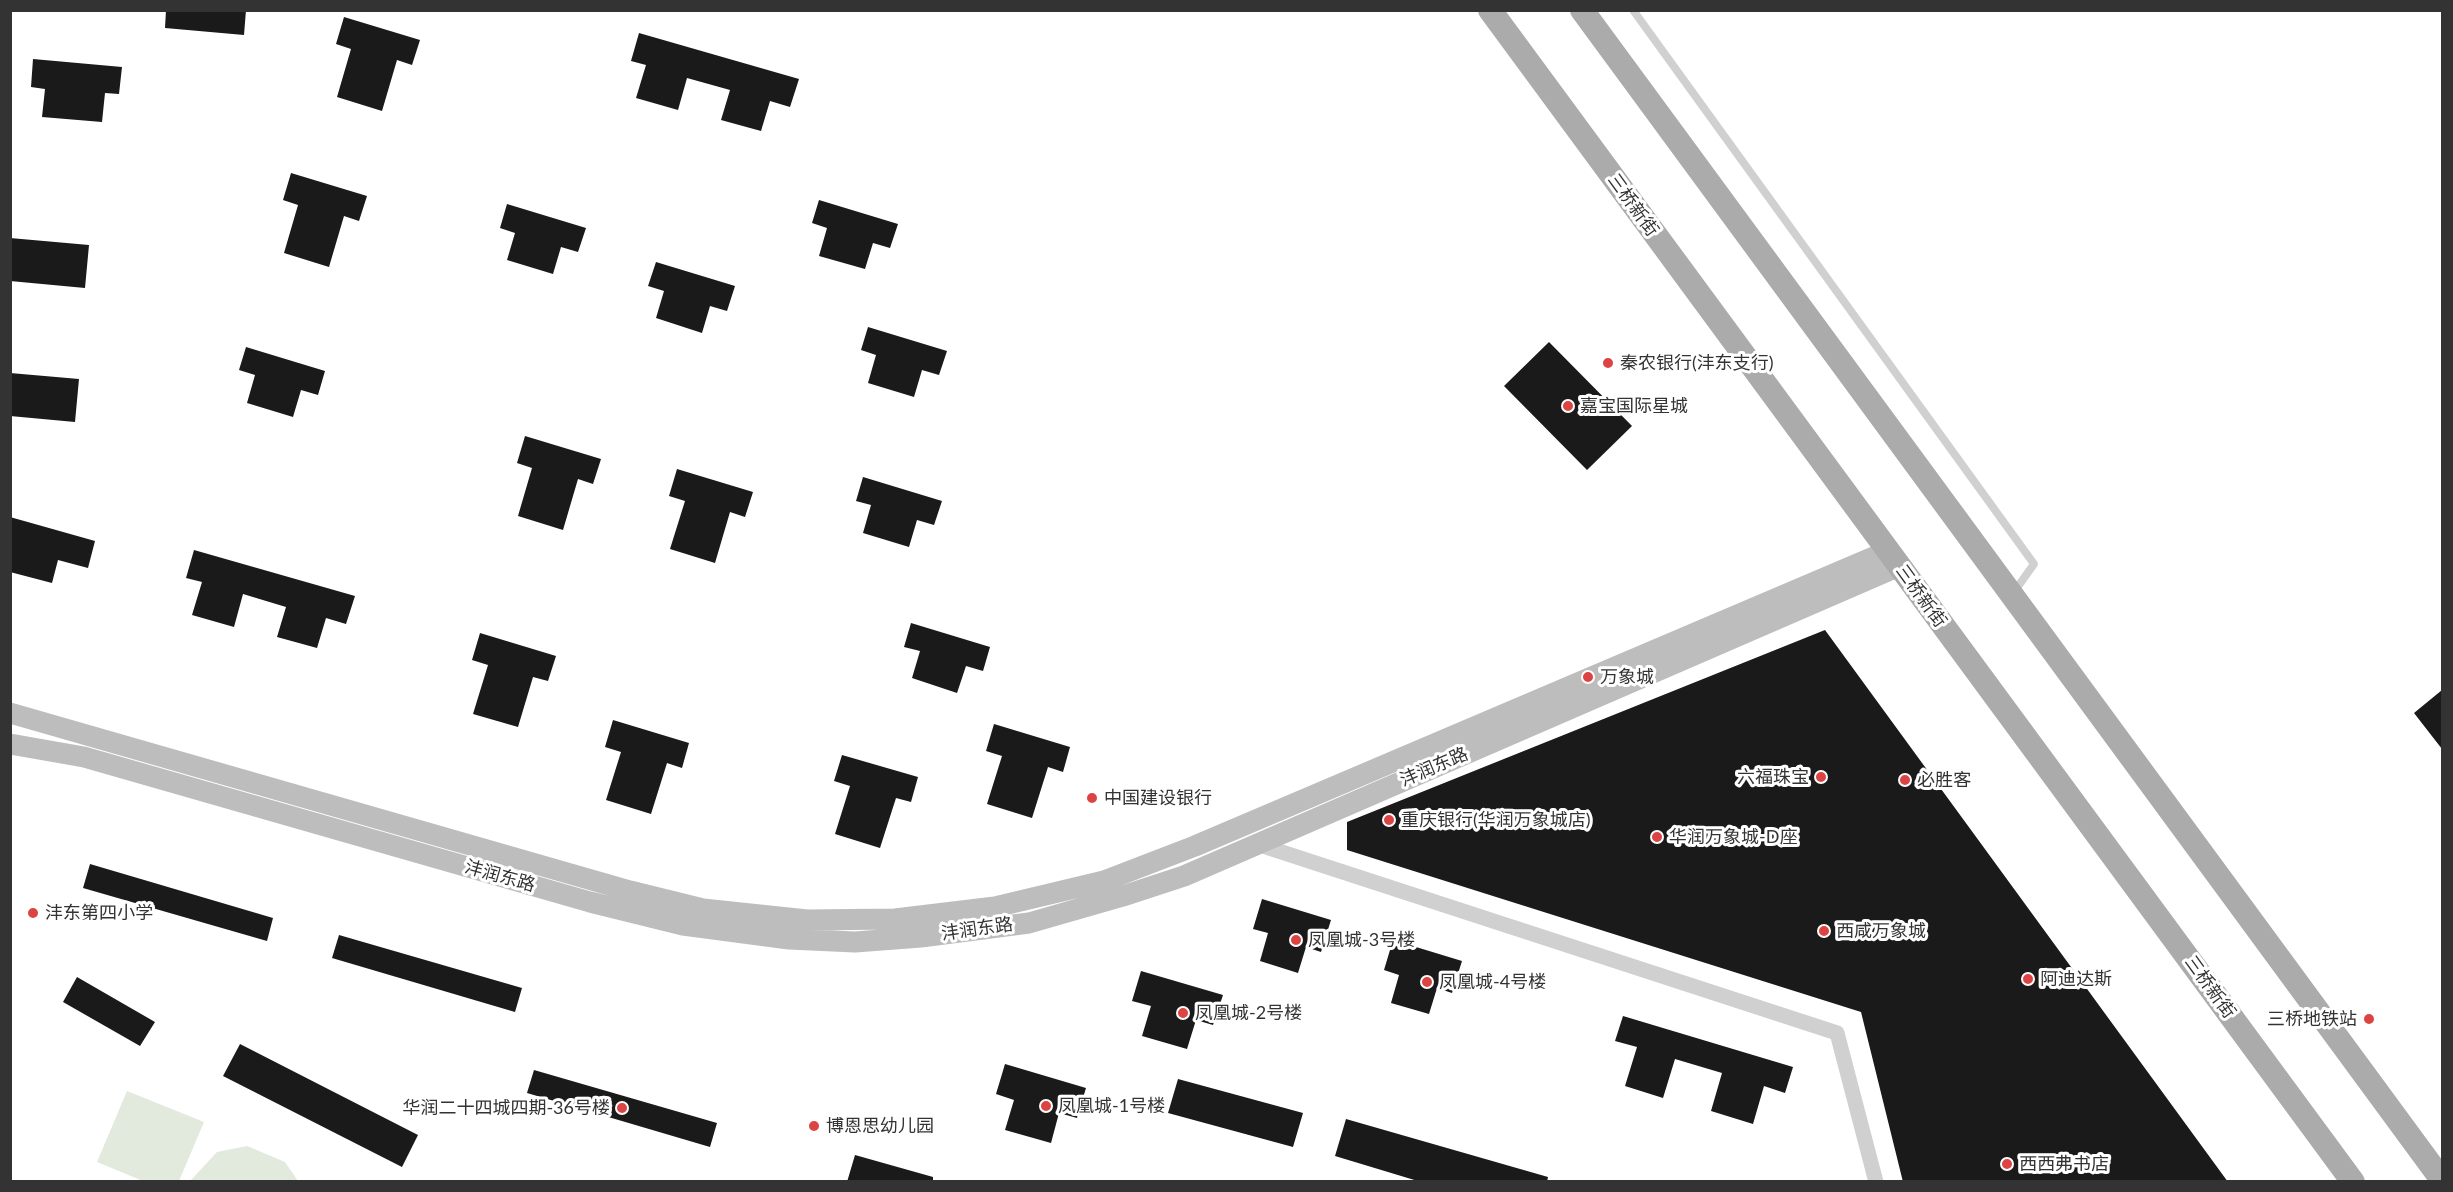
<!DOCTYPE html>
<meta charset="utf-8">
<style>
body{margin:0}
#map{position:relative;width:2453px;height:1192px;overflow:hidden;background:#fff;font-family:Lato,sans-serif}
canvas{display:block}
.frame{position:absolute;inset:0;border:12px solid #333;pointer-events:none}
</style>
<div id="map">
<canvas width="2453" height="1192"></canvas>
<div class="frame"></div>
</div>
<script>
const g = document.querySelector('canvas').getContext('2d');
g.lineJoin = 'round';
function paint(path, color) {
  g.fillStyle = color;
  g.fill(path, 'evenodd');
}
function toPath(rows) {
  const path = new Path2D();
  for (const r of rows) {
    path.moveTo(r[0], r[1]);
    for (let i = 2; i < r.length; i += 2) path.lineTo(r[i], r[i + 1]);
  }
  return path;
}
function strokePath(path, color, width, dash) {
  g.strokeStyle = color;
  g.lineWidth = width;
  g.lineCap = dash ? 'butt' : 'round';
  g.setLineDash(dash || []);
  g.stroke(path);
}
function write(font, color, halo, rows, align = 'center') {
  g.font = font + ' Lato,"Noto Sans SC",sans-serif';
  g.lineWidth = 6;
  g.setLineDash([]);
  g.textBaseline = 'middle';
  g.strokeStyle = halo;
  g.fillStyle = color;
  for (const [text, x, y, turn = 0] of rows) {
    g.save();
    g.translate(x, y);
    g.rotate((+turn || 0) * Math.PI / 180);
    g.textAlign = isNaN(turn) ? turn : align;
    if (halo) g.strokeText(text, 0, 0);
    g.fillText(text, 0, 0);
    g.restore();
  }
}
paint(toPath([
 [127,1091,204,1122,179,1181,143,1181,97,1162],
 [247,1146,285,1162,298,1181,190,1181,217,1152]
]), '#e2e9dd');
paint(toPath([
 [166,10,246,10,244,35,165,28],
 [344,17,420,40,412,65,397,60,382,111,337,97,351,49,336,44],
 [639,33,799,79,790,107,770,101,761,131,721,120,730,90,687,78,678,110,636,98,646,65,631,61],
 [33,59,122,67,119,94,105,93,102,122,42,117,45,89,31,87],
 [291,173,367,196,359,221,344,216,329,267,284,253,298,205,283,200],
 [819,200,898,224,890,248,873,243,865,269,819,256,827,228,812,223],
 [507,204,586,228,578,252,561,247,553,274,507,260,515,233,500,228],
 [10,238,89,245,85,288,10,281],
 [656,262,735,286,727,311,710,306,702,333,656,318,664,291,648,286],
 [868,327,947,351,939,375,922,370,914,397,868,383,876,355,861,350],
 [1549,342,1632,426,1587,470,1504,386],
 [246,347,325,371,318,395,301,390,293,417,247,403,255,375,239,370],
 [10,373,79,379,75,422,10,416],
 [525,436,601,459,593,484,578,479,563,530,518,516,532,468,517,463],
 [677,469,753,492,745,517,730,512,715,563,670,549,685,501,669,496],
 [863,477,942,501,934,525,917,520,909,547,863,533,871,505,856,501],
 [10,517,95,541,88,568,58,560,52,583,10,572],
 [194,550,355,596,346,624,326,618,317,648,277,637,286,607,243,594,234,627,192,615,202,582,186,578],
 [911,623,990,647,983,671,966,666,957,693,912,678,920,651,904,647],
 [1825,630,2228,1182,1903,1182,1861,1012,1347,850,1347,822],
 [480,633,556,656,548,681,533,677,518,727,473,714,488,665,472,660],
 [2442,690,2442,749,2414,713],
 [613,720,689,743,682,768,667,763,651,814,606,800,621,752,605,747],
 [994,724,1070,747,1063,772,1048,767,1032,818,987,804,1002,756,986,751],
 [842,755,918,777,911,802,896,798,880,848,835,834,850,786,834,781],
 [90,864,273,918,267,941,83,888],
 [1262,899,1331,920,1321,952,1306,947,1298,973,1260,961,1268,933,1253,929],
 [339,935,522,988,515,1012,332,958],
 [1393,940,1462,961,1452,993,1437,988,1429,1014,1391,1003,1399,975,1384,970],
 [1141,971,1223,995,1213,1025,1196,1020,1187,1049,1142,1036,1151,1006,1132,1001],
 [77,977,155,1022,140,1046,63,1002],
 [1623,1016,1793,1067,1785,1093,1764,1086,1753,1124,1711,1111,1722,1073,1675,1059,1663,1098,1625,1086,1637,1047,1615,1041],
 [240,1044,418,1135,402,1167,223,1076],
 [1005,1064,1086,1088,1077,1118,1059,1113,1051,1143,1005,1130,1014,1100,996,1094],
 [534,1070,717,1123,710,1147,527,1093],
 [1178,1079,1303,1113,1293,1147,1168,1113],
 [1346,1119,1548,1177,1547,1182,1421,1182,1335,1156],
 [855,1155,933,1177,933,1182,847,1182]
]), '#1a1a1a');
strokePath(toPath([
 [1633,10,2034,564,2014,592]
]), '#d0d0d0', 8);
strokePath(toPath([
 [1257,844,1837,1033,1876,1182]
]), '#d0d0d0', 15);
strokePath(toPath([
 [10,713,630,891,703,909,807,920,895,919,995,907,1104,881,1195,846,1888,551],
 [10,744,84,757,590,902,683,925,789,939,855,942,921,937,1029,923,1123,896,1184,876,1899,566]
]), '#bdbdbd', 21);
strokePath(toPath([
 [1490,10,2353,1182],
 [1582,10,2442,1180]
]), '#ababab', 24);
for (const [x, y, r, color] of [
 [1608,363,6,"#dc4343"],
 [1568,406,6,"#dc4343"],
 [1588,677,6,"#dc4343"],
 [1821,777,6,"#dc4343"],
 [1905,780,6,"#dc4343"],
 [1092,798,6,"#dc4343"],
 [1389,820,6,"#dc4343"],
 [1657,837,6,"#dc4343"],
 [33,913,6,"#dc4343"],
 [1824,931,6,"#dc4343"],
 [1296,940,6,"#dc4343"],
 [2028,979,6,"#dc4343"],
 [1427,982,6,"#dc4343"],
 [1183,1013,6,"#dc4343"],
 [2369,1019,6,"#dc4343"],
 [1046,1106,6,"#dc4343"],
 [622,1108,6,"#dc4343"],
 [814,1126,6,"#dc4343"],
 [2007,1164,6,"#dc4343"]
]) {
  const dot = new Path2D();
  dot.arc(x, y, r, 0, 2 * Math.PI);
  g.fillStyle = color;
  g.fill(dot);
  strokePath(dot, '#fff', 2);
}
write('18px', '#333', '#fff', [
 ["三桥新街",1633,205,54],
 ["三桥新街",1921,596,54],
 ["沣润东路",1434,767,-23],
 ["沣润东路",500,876,16],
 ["沣润东路",977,929,-8],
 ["三桥新街",2210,987,54]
]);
write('18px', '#333', '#fff', [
 ["秦农银行(沣东支行)",1620,363],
 ["嘉宝国际星城",1580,406],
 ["万象城",1600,677],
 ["六福珠宝",1809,777,"right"],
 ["必胜客",1917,780],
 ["中国建设银行",1104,798],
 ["重庆银行(华润万象城店)",1401,820],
 ["华润万象城-D座",1669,837],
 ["沣东第四小学",45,913],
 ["西咸万象城",1836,931],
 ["凤凰城-3号楼",1308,940],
 ["阿迪达斯",2040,979],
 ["凤凰城-4号楼",1439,982],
 ["凤凰城-2号楼",1195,1013],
 ["三桥地铁站",2357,1019,"right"],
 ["凤凰城-1号楼",1058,1106],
 ["华润二十四城四期-36号楼",610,1108,"right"],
 ["博恩思幼儿园",826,1126],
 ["西西弗书店",2019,1164]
], 'left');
</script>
